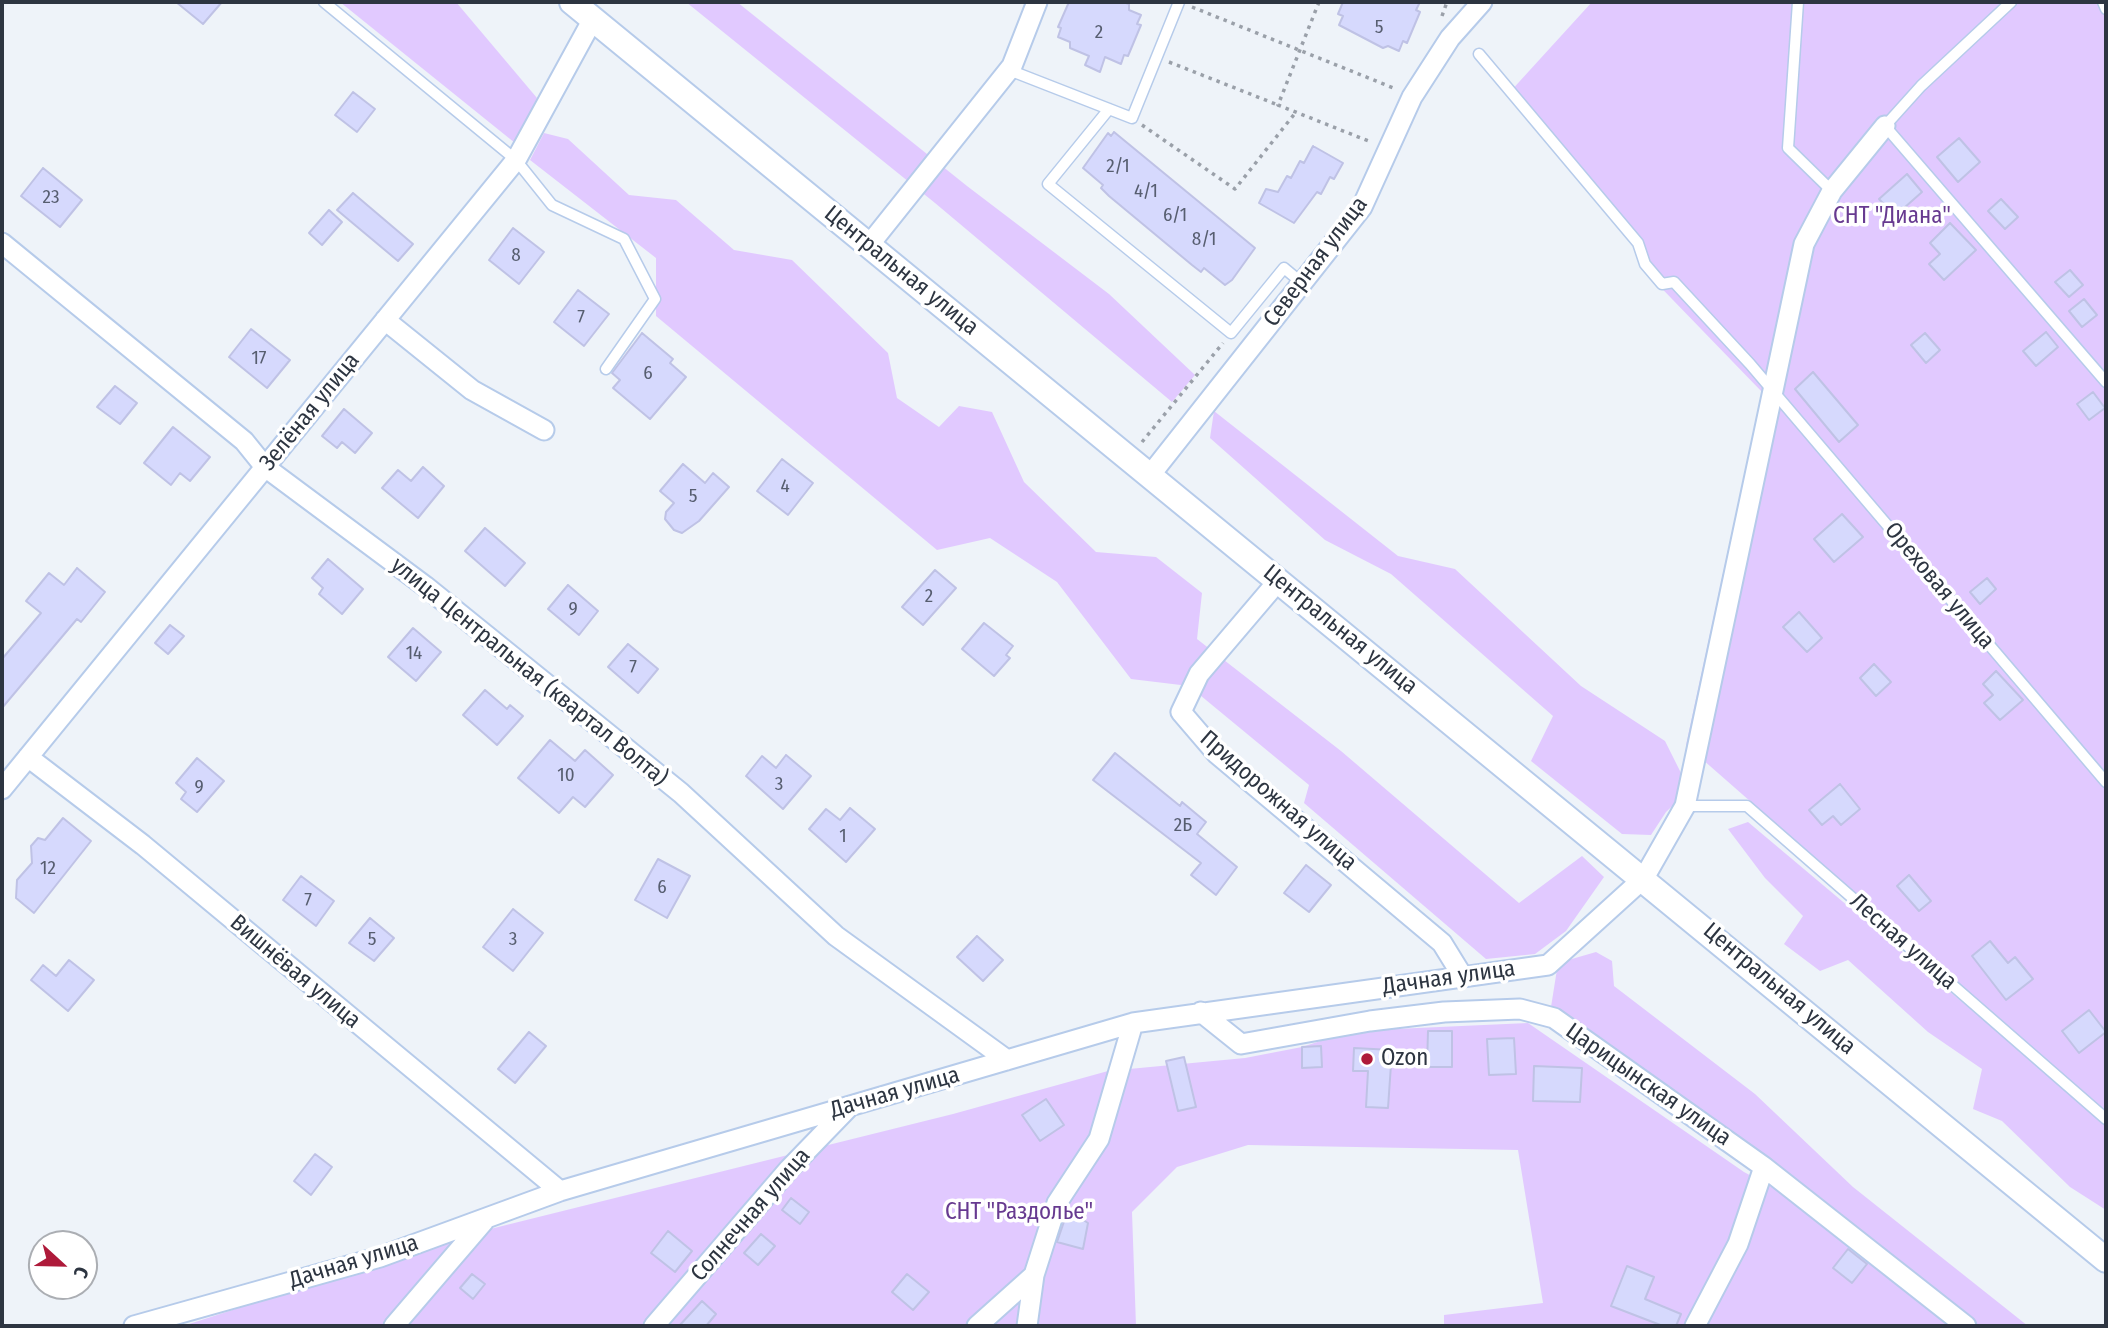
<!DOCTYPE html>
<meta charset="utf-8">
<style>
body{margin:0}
#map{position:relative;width:2108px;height:1328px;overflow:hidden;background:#eef3f9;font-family:"Fira Sans Condensed",sans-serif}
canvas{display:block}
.frame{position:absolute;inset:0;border:4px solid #2d3541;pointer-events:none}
.north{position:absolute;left:28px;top:1230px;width:70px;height:70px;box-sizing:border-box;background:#fff;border:2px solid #abaeb3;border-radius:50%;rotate:112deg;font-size:19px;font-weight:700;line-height:28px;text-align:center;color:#2d3541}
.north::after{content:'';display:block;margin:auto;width:24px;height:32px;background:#ae1a3a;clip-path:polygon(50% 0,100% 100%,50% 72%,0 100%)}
</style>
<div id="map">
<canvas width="2108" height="1328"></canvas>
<div class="frame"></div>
<div class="north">С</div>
</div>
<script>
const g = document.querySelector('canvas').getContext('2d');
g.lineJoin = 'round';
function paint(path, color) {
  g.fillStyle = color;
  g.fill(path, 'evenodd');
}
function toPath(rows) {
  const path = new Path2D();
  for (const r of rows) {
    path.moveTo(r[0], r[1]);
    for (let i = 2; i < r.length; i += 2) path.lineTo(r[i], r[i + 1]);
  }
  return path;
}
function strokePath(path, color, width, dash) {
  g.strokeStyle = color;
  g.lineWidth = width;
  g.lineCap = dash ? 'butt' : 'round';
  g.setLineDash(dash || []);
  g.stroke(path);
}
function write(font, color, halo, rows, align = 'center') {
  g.font = font + ' "Fira Sans Condensed",sans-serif';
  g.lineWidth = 7;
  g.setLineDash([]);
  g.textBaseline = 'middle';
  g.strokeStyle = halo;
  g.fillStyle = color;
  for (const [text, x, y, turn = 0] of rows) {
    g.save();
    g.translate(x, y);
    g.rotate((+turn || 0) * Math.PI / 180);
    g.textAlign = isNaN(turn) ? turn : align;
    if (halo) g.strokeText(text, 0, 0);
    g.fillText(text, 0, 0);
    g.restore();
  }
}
paint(toPath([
 [340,2,456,2,537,98,515,143],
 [686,2,737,2,967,186,1109,294,1195,375,1172,402,935,203],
 [1592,2,2106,2,2106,1113,1686,745,1762,392,1642,268,1635,246,1509,93],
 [544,133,568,139,629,195,676,200,734,250,792,260,888,353,897,398,939,427,959,406,992,412,1024,482,1096,552,1156,557,1202,593,1197,639,1341,751,1519,903,1582,856,1604,877,1566,931,1535,954,1486,959,1304,803,1309,785,1189,686,1131,679,1057,582,990,538,937,550,656,316,656,258,530,160],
 [1214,411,1398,556,1455,569,1581,686,1665,741,1686,783,1683,796,1666,812,1651,835,1622,834,1531,761,1553,716,1391,574,1325,540,1210,438],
 [1748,822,2106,1123,2106,1210,2070,1187,2002,1121,1973,1109,1982,1069,1928,1032,1848,960,1820,971,1784,944,1803,916,1765,878,1728,829],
 [1596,952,1612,961,1614,986,1755,1094,1853,1187,2028,1326,1966,1326,1551,1007,1558,963],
 [1528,1023,1744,1172,1781,1192,1949,1326,1444,1326,1444,1315,1543,1303,1518,1150,1248,1145,1177,1167,1132,1212,1136,1326,183,1326,458,1237,953,1114,1108,1071,1245,1058,1302,1047,1351,1031]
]), '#e1c9ff');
const building = toPath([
 [176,2,222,2,203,24,176,2],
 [1069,2,1123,2,1129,4,1129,10,1141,15,1137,24,1141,25,1128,56,1124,55,1121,64,1105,57,1100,72,1085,65,1089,56,1070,48,1070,42,1058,37,1061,28,1058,27,1069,2],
 [1343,2,1420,2,1416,10,1420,12,1407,43,1403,41,1399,51,1388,46,1383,48,1339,25,1343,16,1338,14,1343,2],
 [353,92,375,109,357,132,335,115,353,92],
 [1114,132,1255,248,1232,280,1225,285,1204,268,1201,272,1192,265,1109,196,1101,188,1103,185,1083,168,1108,133,1111,136,1114,132],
 [1959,138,1980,162,1958,182,1937,157,1959,138],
 [1313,146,1343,163,1334,179,1330,177,1321,194,1317,192,1294,223,1259,203,1266,189,1278,192,1287,176,1291,178,1300,161,1304,163,1313,146],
 [43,168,82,200,60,227,21,196,43,168],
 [1907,174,1922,192,1895,216,1879,199,1907,174],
 [353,193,413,244,398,261,337,210,353,193],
 [2001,199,2018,217,2005,229,1988,211,2001,199],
 [329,210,342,222,322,245,309,233,329,210],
 [1950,223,1976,250,1944,280,1929,264,1940,254,1930,243,1950,223],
 [513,228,544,252,519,284,489,260,513,228],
 [2070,270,2083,285,2069,297,2055,282,2070,270],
 [578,290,609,314,584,346,554,322,578,290],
 [2084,299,2097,315,2082,327,2069,311,2084,299],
 [251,329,290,360,267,388,229,357,251,329],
 [2046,332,2058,347,2036,366,2023,351,2046,332],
 [642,333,673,359,670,363,686,377,650,419,613,388,620,380,612,373,642,333],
 [1925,333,1940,350,1926,363,1911,345,1925,333],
 [1813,372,1858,425,1839,442,1795,389,1813,372],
 [115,386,137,403,120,424,97,407,115,386],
 [2093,392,2105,408,2089,420,2077,404,2093,392],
 [344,409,372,433,355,453,342,442,337,448,322,436,344,409],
 [173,427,210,457,190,481,180,473,171,485,144,463,173,427],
 [782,459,813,483,788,515,757,491,782,459],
 [683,464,705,483,713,473,729,487,699,521,682,533,674,530,665,519,666,512,674,503,660,491,683,464],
 [423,467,444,486,418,518,382,488,398,470,411,481,423,467],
 [1842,514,1863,537,1834,562,1814,539,1842,514],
 [485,528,525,563,505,586,465,551,485,528],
 [328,559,363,589,342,614,319,594,323,588,312,578,328,559],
 [77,568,105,592,81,622,77,619,2,708,2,659,41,613,26,601,49,573,64,585,77,568],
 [935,570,956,588,923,625,902,607,935,570],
 [1987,578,1996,589,1980,604,1970,592,1987,578],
 [568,585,598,611,579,635,548,609,568,585],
 [1799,612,1822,638,1807,652,1783,627,1799,612],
 [984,623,1013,646,1006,655,1010,658,994,676,962,649,984,623],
 [170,625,184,636,168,654,155,643,170,625],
 [413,628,441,652,416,681,388,657,413,628],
 [628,644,658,669,638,693,608,667,628,644],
 [1874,664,1891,682,1876,696,1860,678,1874,664],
 [1996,671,2023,700,2000,720,1984,703,1993,695,1983,684,1996,671],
 [485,690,507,709,510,705,523,716,497,745,463,715,485,690],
 [550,740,575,761,585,750,613,775,585,807,573,797,559,813,518,778,550,740],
 [1115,753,1180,806,1182,802,1206,822,1197,834,1237,867,1216,895,1191,875,1201,863,1093,780,1115,753],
 [786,755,811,776,783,809,746,776,762,756,776,768,786,755],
 [197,758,224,781,197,812,181,799,186,792,176,783,197,758],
 [1840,784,1860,809,1841,825,1833,816,1822,825,1809,810,1840,784],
 [850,808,875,829,846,862,809,829,826,809,840,820,850,808],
 [63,818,91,841,34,913,16,898,17,880,32,863,31,846,38,838,45,840,63,818],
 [658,859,690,876,667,918,635,900,658,859],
 [1306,865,1331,885,1309,912,1284,893,1306,865],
 [1909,875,1931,901,1919,911,1897,886,1909,875],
 [301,876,334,901,316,926,283,900,301,876],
 [513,909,543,933,513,971,483,947,513,909],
 [370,918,394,938,374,961,349,943,370,918],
 [977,936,1003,960,983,981,957,957,977,936],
 [1990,941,2008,963,2015,957,2033,979,2006,1000,1972,956,1990,941],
 [69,960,94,980,68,1011,31,980,43,965,56,976,69,960],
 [2089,1010,2106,1032,2079,1053,2062,1031,2089,1010],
 [1428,1031,1452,1031,1452,1067,1427,1067,1428,1031],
 [529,1032,546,1046,515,1083,498,1069,529,1032],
 [1514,1038,1516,1074,1489,1075,1487,1039,1514,1038],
 [1321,1046,1322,1067,1302,1068,1302,1047,1321,1046],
 [1354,1048,1392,1050,1388,1108,1366,1107,1368,1071,1353,1071,1354,1048],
 [1184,1057,1196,1107,1178,1111,1166,1061,1184,1057],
 [1534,1066,1582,1068,1580,1102,1533,1101,1534,1066],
 [1046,1099,1064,1125,1040,1141,1022,1115,1046,1099],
 [315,1154,332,1167,311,1195,294,1181,315,1154],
 [791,1198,809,1212,800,1224,782,1210,791,1198],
 [1068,1210,1088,1223,1083,1249,1057,1242,1068,1210],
 [668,1231,692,1251,675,1272,651,1253,668,1231],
 [761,1234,775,1246,758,1265,744,1253,761,1234],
 [1848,1249,1867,1264,1852,1283,1833,1268,1848,1249],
 [1627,1266,1654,1277,1645,1299,1681,1314,1676,1326,1663,1326,1611,1306,1627,1266],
 [472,1274,485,1284,473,1299,460,1288,472,1274],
 [907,1274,929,1292,913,1310,892,1292,907,1274],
 [702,1301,716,1314,706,1326,679,1326,702,1301]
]);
paint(building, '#d6d9fd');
strokePath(building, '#bfc2e5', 2);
const service = toPath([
 [324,2,516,160,552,205,624,239,655,299,606,369],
 [1798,2,1788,148,1832,191],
 [2011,2,1921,86,1885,126,2106,382],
 [2103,2,2106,9],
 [1479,54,1638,243,1645,264,1662,284,1674,282,1750,364,2106,782],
 [1009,70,1132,118,1179,2],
 [1109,109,1048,184,1231,333,1284,268,1302,283],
 [1685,806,1747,806,2106,1119]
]);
const minor = toPath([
 [2,243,244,441,265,467,425,586,681,793,836,936,1007,1060],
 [869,245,1012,66,1037,2],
 [385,320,472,390,544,430],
 [1151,474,1362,207,1412,97,1450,38,1482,2],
 [1279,580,1199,674,1181,712,1217,754,1442,943,1463,977],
 [28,757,143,845,560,1191],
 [2,789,516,160,593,19],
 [1201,1012,1241,1044,1370,1021,1444,1012,1520,1009,1554,1018,1764,1167,1966,1326],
 [134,1326,380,1257,560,1191,1133,1023,1548,965,1644,878,1685,806,1804,244,1832,191,1885,126],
 [394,1326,484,1221],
 [654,1326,789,1169,849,1107],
 [977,1326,1034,1275,1057,1203,1099,1139,1133,1023],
 [1027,1326,1034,1275],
 [1695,1326,1738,1244,1764,1167]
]);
const tertiary = toPath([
 [572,2,2106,1260]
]);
strokePath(service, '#b6cbea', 13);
strokePath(minor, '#b6cbea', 23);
strokePath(tertiary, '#b6cbea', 28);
strokePath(toPath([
 [1319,2,1278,105,1371,142],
 [1192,7,1396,89],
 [1442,16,1447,2],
 [1169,62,1278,105],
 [1142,125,1235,189,1296,112],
 [1142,442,1223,343]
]), '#9aa0a9', 3.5, [3.5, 5]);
strokePath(service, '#fff', 10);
strokePath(minor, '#fff', 19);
strokePath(tertiary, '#fff', 24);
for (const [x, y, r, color] of [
 [1367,1059,7,"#ae1a3a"]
]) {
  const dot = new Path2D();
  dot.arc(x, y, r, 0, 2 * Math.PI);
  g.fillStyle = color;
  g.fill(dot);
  strokePath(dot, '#fff', 2.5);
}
write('19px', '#575e70', null, [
 ["5",1379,28],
 ["2",1099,33],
 ["2/1",1118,167],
 ["4/1",1146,192],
 ["23",51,198],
 ["6/1",1175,216],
 ["8/1",1204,240],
 ["8",516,256],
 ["7",581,318],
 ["17",259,359],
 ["6",648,374],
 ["4",785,487],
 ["5",693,497],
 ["2",929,597],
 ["9",573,610],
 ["14",414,654],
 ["7",633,668],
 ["10",566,776],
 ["3",779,785],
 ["9",199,788],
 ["2Б",1183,826],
 ["1",843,837],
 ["12",48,869],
 ["6",662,888],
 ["7",308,901],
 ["5",372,940],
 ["3",513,940]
]);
write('23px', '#673a90', '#fff', [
 ["СНТ \"Диана\"",1892,217],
 ["СНТ \"Раздолье\"",1019,1213]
]);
write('23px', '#2d3541', '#fff', [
 ["Северная улица",1316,262,-53],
 ["Центральная улица",901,271,39],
 ["Зелёная улица",310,412,-51],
 ["Ореховая улица",1939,586,50],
 ["Центральная улица",1340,630,39],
 ["улица Центральная (квартал Волта)",529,672,39],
 ["Придорожная улица",1278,801,41],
 ["Лесная улица",1903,942,41],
 ["Вишнёвая улица",295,972,40],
 ["Дачная улица",1449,978,-8],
 ["Центральная улица",1779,989,40],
 ["Царицынская улица",1648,1085,35],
 ["Дачная улица",895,1093,-16],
 ["Солнечная улица",751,1215,-49],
 ["Дачная улица",354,1262,-17]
]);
write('23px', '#2d3541', '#fff', [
 ["Ozon",1381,1059]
], 'left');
</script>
